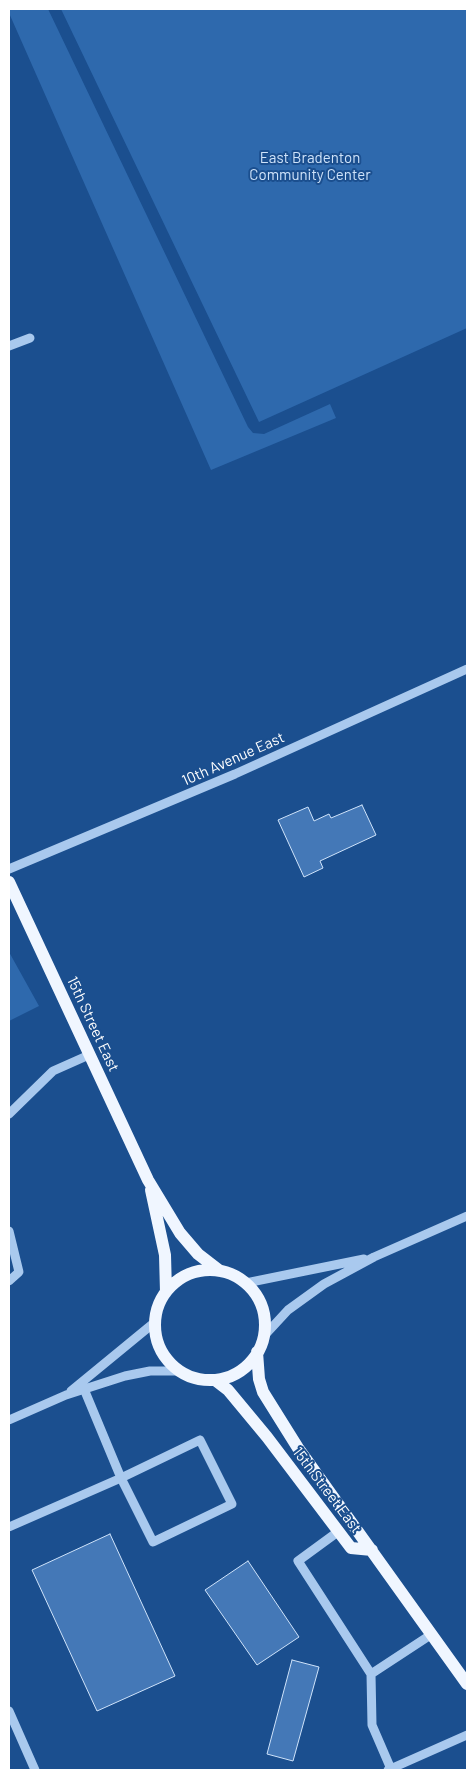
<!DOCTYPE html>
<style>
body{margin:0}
#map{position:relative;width:476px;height:1779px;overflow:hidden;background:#1b4f8f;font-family:Barlow,sans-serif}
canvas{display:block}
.frame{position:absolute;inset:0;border:10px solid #fff;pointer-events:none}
</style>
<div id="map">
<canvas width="476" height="1779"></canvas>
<div class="frame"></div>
</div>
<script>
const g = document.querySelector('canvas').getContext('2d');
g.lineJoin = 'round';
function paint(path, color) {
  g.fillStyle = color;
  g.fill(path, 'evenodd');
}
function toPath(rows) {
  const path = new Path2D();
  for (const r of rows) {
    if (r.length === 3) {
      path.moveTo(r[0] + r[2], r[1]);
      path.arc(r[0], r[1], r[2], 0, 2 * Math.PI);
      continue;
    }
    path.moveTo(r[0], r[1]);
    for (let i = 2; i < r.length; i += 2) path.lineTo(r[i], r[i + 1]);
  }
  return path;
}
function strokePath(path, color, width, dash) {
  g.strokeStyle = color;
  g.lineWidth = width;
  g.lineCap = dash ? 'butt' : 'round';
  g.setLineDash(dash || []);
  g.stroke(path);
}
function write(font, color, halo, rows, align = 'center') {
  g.font = font + ' Barlow,sans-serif';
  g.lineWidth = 4;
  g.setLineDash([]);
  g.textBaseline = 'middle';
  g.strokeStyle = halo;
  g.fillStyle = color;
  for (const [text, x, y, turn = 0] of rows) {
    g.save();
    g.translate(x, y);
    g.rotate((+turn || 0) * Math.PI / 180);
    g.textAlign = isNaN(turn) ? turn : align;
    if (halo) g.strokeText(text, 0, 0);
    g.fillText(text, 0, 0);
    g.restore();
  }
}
paint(toPath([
 [9,9,48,9,248,427,253,433,264,434,330,404,336,418,211,470,9,13],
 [61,9,467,9,467,328,259,422],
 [9,952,39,1006,9,1021]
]), '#2e69ad');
const building = toPath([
 [362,805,376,835,320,861,323,868,304,877,278,820,308,807,314,821,329,814,331,818,362,805],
 [110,1534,175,1676,97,1711,32,1570,110,1534],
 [248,1561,299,1637,257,1665,205,1590,248,1561],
 [292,1660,319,1667,293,1761,267,1754,292,1660]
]);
paint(building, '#4478b7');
strokePath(building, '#cfe3fa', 1);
strokePath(toPath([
 [9,346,30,338],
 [9,869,235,774,467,669],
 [9,1114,53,1071,89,1055],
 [9,1231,19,1272,9,1281],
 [246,1283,364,1259],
 [264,1336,288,1310,324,1284,374,1257,467,1216],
 [71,1391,155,1322],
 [9,1420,66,1395,125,1376,150,1371,179,1371],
 [200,1440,232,1504,153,1542,121,1478,200,1440],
 [9,1527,121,1478,84,1389],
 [339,1531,298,1561,371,1674,372,1725,391,1769],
 [371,1674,432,1634],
 [9,1711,35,1770],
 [388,1770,467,1735]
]), '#a9c9ee', 9);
strokePath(toPath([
 [9,882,148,1180,180,1233,198,1254,220,1271],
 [151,1190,165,1255,166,1292],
 [210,1325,55],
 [257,1352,259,1379,263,1392,298,1448,467,1684],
 [215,1380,228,1390,267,1437,351,1548,372,1550]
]), '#f0f6ff', 12);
write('15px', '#cfe3fa', '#1b4f8f', [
 ["East Bradenton",310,158],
 ["Community Center",310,175]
]);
write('15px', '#fff', '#1b4f8f', [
 ["10th Avenue East",233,759,-24],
 ["15th Street East",93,1024,65],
 ["15th Street East",327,1490,53]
]);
</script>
